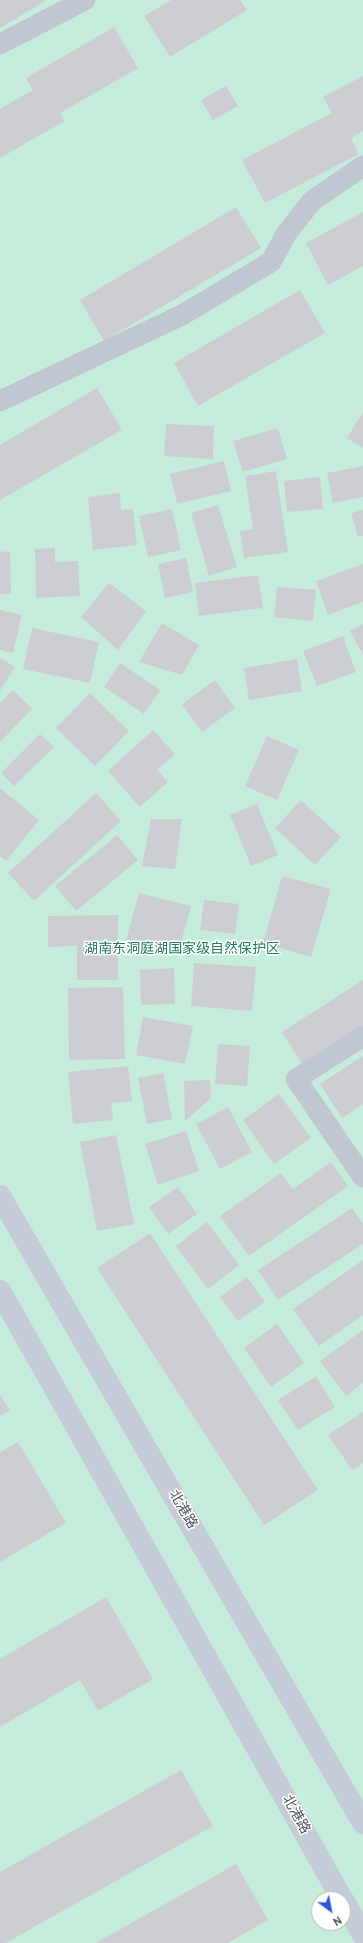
<!DOCTYPE html>
<meta charset="utf-8">
<style>
body{margin:0}
#map{position:relative;width:363px;height:1943px;overflow:hidden;background:#f4f3f3;font-family:Overpass,sans-serif}
canvas{display:block}
.north{position:absolute;left:311px;top:1891px;width:40px;height:40px;box-sizing:border-box;background:#fff;border:1px solid #b7babf;border-radius:50%;rotate:148deg;font-size:11px;font-weight:700;line-height:16px;text-align:center;color:#4b525f}
.north::after{content:'';display:block;margin:auto;width:14px;height:18px;background:#2859d9;clip-path:polygon(50% 0,100% 100%,50% 72%,0 100%)}
</style>
<div id="map">
<canvas width="363" height="1943"></canvas>
<div class="north">N</div>
</div>
<script>
const g = document.querySelector('canvas').getContext('2d');
g.lineJoin = 'round';
function paint(path, color) {
  g.fillStyle = color;
  g.fill(path, 'evenodd');
}
function toPath(rows) {
  const path = new Path2D();
  for (const r of rows) {
    path.moveTo(r[0], r[1]);
    for (let i = 2; i < r.length; i += 2) path.lineTo(r[i], r[i + 1]);
  }
  return path;
}
function strokePath(path, color, width, dash) {
  g.strokeStyle = color;
  g.lineWidth = width;
  g.lineCap = dash ? 'butt' : 'round';
  g.setLineDash(dash || []);
  g.stroke(path);
}
function write(font, color, halo, rows, align = 'center') {
  g.font = font + ' Overpass,"Noto Sans SC",sans-serif';
  g.lineWidth = 3;
  g.setLineDash([]);
  g.textBaseline = 'middle';
  g.strokeStyle = halo;
  g.fillStyle = color;
  for (const [text, x, y, turn = 0] of rows) {
    g.save();
    g.translate(x, y);
    g.rotate((+turn || 0) * Math.PI / 180);
    g.textAlign = isNaN(turn) ? turn : align;
    if (halo) g.strokeText(text, 0, 0);
    g.fillText(text, 0, 0);
    g.restore();
  }
}
paint(toPath([
 [0,0,363,0,363,1943,0,1943],
 [319,1899,343,1899,343,1923,319,1923]
]), '#c6eddb');
paint(toPath([
 [0,0,47,0,0,28],
 [171,0,240,0,247,10,170,57,144,16],
 [114,27,138,68,60,113,65,121,0,158,0,109,33,90,26,78],
 [363,76,363,131,351,138,359,154,265,203,242,160,332,113,323,97],
 [226,86,238,106,213,120,201,100],
 [236,207,261,248,104,341,80,300],
 [363,212,363,266,328,285,306,243],
 [300,290,325,333,198,406,174,363],
 [97,388,122,430,0,500,0,445],
 [363,412,363,448,347,438],
 [166,424,214,426,213,459,164,456],
 [278,428,287,459,243,472,233,441],
 [224,461,231,491,177,504,170,474],
 [363,466,363,497,333,503,327,473],
 [276,471,288,552,244,558,240,531,253,529,245,476],
 [320,477,323,509,287,512,284,481],
 [120,493,121,510,133,509,137,545,93,550,88,497],
 [218,505,237,567,209,576,191,513],
 [172,509,181,550,148,557,139,516],
 [363,510,363,536,358,537,351,513],
 [55,548,55,562,78,561,80,596,36,598,35,549],
 [10,551,11,594,0,594,0,552],
 [186,558,193,592,165,598,158,564],
 [363,564,363,602,328,615,316,581],
 [258,575,263,608,199,616,195,583],
 [109,583,146,611,118,650,81,617],
 [277,587,316,590,313,621,274,617],
 [0,610,22,615,13,653,0,650],
 [162,623,199,645,182,675,139,662],
 [363,624,363,655,350,631],
 [32,628,99,642,90,683,23,669],
 [343,636,356,672,317,686,303,651],
 [0,658,15,667,0,691],
 [297,659,302,691,249,700,244,668],
 [120,663,160,690,144,714,104,687],
 [215,680,235,708,202,732,182,704],
 [13,690,32,709,0,742,0,703],
 [90,693,129,731,95,766,56,728],
 [153,730,175,754,157,770,168,782,140,807,108,771],
 [40,734,54,747,14,786,1,773],
 [267,736,299,750,277,800,245,786],
 [0,788,39,820,6,861,0,856],
 [96,793,121,821,34,901,8,873],
 [301,800,341,837,315,865,275,828],
 [257,804,278,855,251,866,230,815],
 [151,819,182,819,175,869,142,866],
 [117,835,138,860,76,911,55,886],
 [282,876,331,889,311,957,263,943],
 [139,893,191,906,178,954,126,940],
 [204,900,239,904,235,934,200,930],
 [118,915,118,980,77,980,77,946,48,947,48,916],
 [194,963,256,967,252,1011,191,1006],
 [174,968,175,1004,141,1005,140,970],
 [363,980,363,1025,302,1064,282,1032],
 [123,987,125,1059,69,1060,68,988],
 [143,1017,193,1026,185,1064,136,1055],
 [218,1044,250,1046,247,1086,215,1084],
 [363,1056,363,1104,342,1118,320,1084],
 [128,1066,132,1101,111,1103,113,1120,73,1124,68,1072],
 [163,1073,172,1119,147,1124,138,1078],
 [210,1080,211,1098,185,1121,184,1081],
 [279,1094,311,1138,274,1164,243,1120],
 [228,1107,252,1152,220,1169,196,1124],
 [186,1131,199,1171,158,1185,145,1144],
 [116,1135,134,1224,97,1231,80,1142],
 [331,1162,348,1186,249,1256,220,1216,281,1173,293,1189],
 [178,1187,197,1214,168,1234,149,1207],
 [352,1208,363,1224,363,1244,278,1300,258,1270],
 [207,1222,239,1265,208,1289,176,1246],
 [150,1233,318,1490,264,1525,97,1268],
 [363,1260,363,1315,319,1346,293,1309],
 [247,1277,265,1302,238,1321,220,1297],
 [277,1324,304,1363,271,1387,244,1348],
 [363,1330,363,1383,346,1396,320,1361],
 [316,1376,335,1407,298,1430,278,1400],
 [0,1394,10,1411,0,1416],
 [363,1412,363,1463,352,1470,328,1435],
 [18,1442,66,1523,0,1562,0,1452],
 [106,1597,153,1679,98,1711,80,1680,0,1727,0,1659],
 [181,1770,213,1826,6,1943,0,1943,0,1872],
 [236,1864,268,1920,228,1943,96,1943]
]), '#cdced4');
strokePath(toPath([
 [0,44,85,0],
 [0,401,182,315,271,262,286,234,312,201,363,166],
 [363,1036,296,1079,363,1177]
]), '#c1c7d0', 21);
strokePath(toPath([
 [0,1196,363,1823],
 [0,1291,342,1899],
 [343,1900,363,1935]
]), '#c5cbd7', 22);
write('14px', '#1f7d5d', '#fff', [
 ["湖南东洞庭湖国家级自然保护区",182,950]
]);
write('14px', '#4b525f', '#fff', [
 ["北港路",182,1510,60],
 ["北港路",295,1815,61]
]);
</script>
